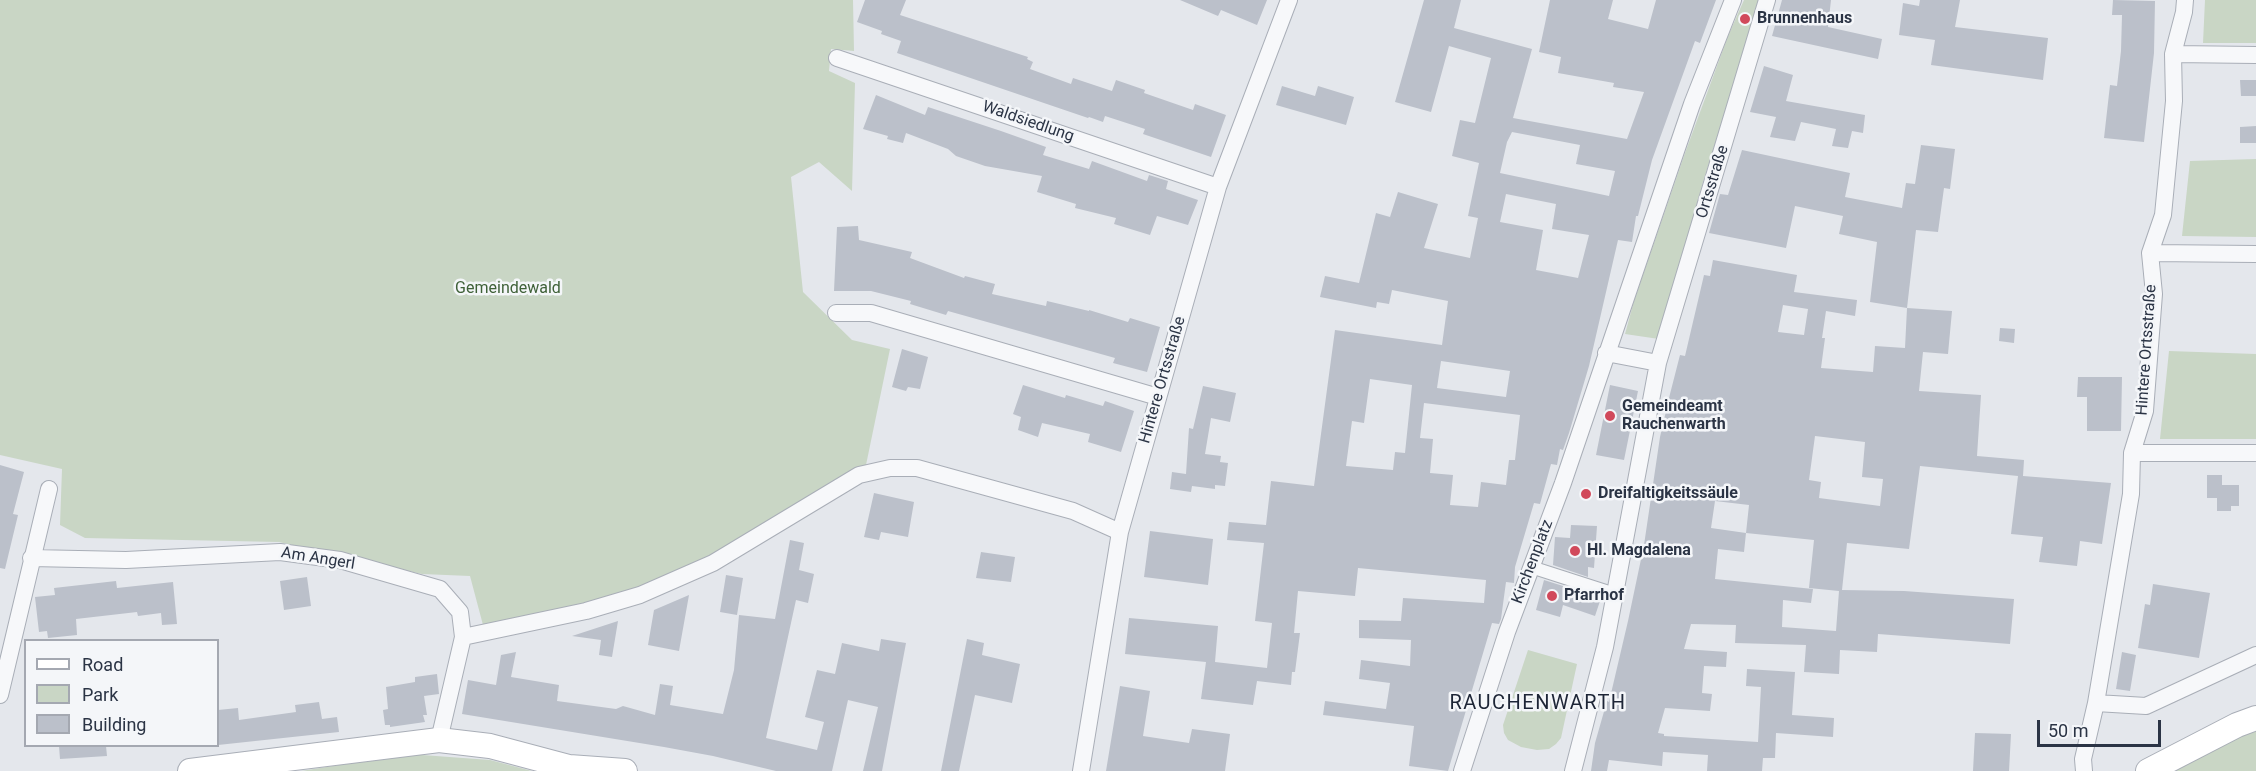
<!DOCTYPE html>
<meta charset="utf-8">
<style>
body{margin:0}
#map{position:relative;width:2256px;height:771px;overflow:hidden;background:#e4e7ec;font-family:Roboto,sans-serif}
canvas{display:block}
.legend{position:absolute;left:24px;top:639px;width:195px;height:108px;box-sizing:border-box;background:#f4f6f9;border:2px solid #a4a8b1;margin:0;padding:8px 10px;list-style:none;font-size:18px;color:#2b3445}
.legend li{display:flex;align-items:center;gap:12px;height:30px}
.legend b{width:30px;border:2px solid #a4a8b1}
.scale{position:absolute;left:2037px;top:720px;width:124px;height:27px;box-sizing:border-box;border:3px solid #2b3445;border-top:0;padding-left:8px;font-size:18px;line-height:21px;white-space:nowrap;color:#2b3445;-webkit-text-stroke:4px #f4f6f9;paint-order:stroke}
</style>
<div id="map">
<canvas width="2256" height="771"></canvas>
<ul class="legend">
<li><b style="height:8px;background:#fff"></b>Road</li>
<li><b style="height:16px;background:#c9d6c5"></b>Park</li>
<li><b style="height:16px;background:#bbc0ca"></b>Building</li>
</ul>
<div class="scale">50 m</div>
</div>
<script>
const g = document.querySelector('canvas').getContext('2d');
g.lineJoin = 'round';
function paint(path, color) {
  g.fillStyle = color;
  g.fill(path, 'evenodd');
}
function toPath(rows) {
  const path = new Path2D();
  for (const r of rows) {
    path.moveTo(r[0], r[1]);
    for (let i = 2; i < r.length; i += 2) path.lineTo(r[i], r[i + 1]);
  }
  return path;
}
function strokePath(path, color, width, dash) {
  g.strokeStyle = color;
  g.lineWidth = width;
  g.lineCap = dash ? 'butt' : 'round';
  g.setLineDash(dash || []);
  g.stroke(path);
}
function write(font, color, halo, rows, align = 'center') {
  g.font = font + ' Roboto,sans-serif';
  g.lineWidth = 5;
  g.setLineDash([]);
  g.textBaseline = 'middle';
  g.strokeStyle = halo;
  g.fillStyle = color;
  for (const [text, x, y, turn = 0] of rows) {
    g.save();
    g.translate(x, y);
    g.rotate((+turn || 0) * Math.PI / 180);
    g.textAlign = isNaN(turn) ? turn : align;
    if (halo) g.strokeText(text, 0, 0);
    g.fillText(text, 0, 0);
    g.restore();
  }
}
paint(toPath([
 [0,0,853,0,854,51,831,49,829,71,855,83,852,191,819,162,791,177,803,292,852,340,890,349,866,465,763,527,670,576,579,606,483,625,470,576,422,574,279,542,85,538,60,525,62,469,0,455],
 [1744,0,1760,0,1703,182,1659,339,1625,334,1634,301,1685,153,1728,36],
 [2205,0,2256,0,2256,43,2203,43],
 [2256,159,2256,237,2182,236,2190,161],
 [2169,351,2256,354,2256,439,2160,439],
 [1528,650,1577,664,1561,738,1556,744,1549,749,1537,750,1521,747,1508,740,1504,733,1503,725],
 [2256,728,2256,771,2168,771],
 [409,754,490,760,532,771,301,771]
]), '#c9d6c5');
paint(toPath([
 [865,0,906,0,900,15,1028,57,1027,59,1033,62,1030,69,1071,84,1073,78,1112,91,1116,80,1145,90,1144,93,1193,110,1195,104,1226,115,1211,157,1143,134,1145,129,1105,116,1103,122,1089,117,1088,118,897,53,901,41,881,34,882,31,857,22],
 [1180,0,1267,0,1257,25,1221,10,1218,16],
 [1424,0,1461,0,1454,28,1532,49,1513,118,1627,139,1644,92,1613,87,1614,83,1558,73,1561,57,1539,52,1550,0,1613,0,1608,19,1648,29,1656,0,1716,0,1700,43,1695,41,1652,160,1638,216,1636,216,1632,242,1618,240,1589,366,1569,433,1563,450,1560,449,1557,465,1551,464,1540,504,1534,503,1515,567,1514,583,1506,582,1501,619,1499,624,1492,623,1448,771,1409,766,1414,726,1323,715,1325,701,1386,709,1390,683,1359,679,1361,660,1410,666,1411,640,1359,638,1359,620,1401,621,1403,598,1484,603,1486,580,1358,568,1355,596,1298,591,1294,633,1300,633,1295,672,1292,672,1291,685,1257,681,1253,705,1201,699,1206,662,1125,654,1129,618,1218,626,1215,662,1267,668,1272,623,1255,621,1264,543,1227,540,1229,522,1266,525,1271,481,1314,486,1335,330,1442,345,1448,301,1392,290,1389,304,1377,302,1376,308,1320,297,1325,276,1359,283,1376,213,1390,217,1398,192,1438,204,1424,248,1470,258,1478,218,1468,216,1479,163,1452,156,1460,120,1475,123,1491,58,1449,46,1431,112,1395,102],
 [1512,132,1580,145,1576,164,1615,171,1609,196,1500,173,1507,142],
 [1506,194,1556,204,1552,229,1589,235,1578,278,1536,270,1543,230,1500,222],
 [1441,361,1510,371,1506,397,1437,388],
 [1370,379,1412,385,1405,453,1395,452,1393,470,1346,466,1352,421,1364,423],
 [1424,403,1520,415,1515,460,1509,460,1506,485,1481,482,1478,507,1450,505,1453,475,1430,473,1433,439,1420,438],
 [1782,0,1831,0,1828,27,1882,39,1878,59,1772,36],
 [1920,0,1960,0,1955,27,2048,38,2043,80,1931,65,1935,40,1899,35,1903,3,1919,6],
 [2113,0,2155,1,2154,53,2144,142,2104,138,2110,85,2117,86,2121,51,2122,15,2112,15],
 [1764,66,1793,75,1786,101,1865,115,1863,133,1852,131,1848,148,1832,146,1836,129,1801,122,1795,141,1770,137,1776,117,1750,112],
 [2240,80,2256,80,2256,96,2241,96],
 [1282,86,1315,96,1318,86,1354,97,1346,125,1276,105],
 [876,95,925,115,928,107,1001,131,1046,147,1043,155,1089,169,1092,161,1147,181,1149,175,1168,181,1166,189,1198,200,1188,225,1157,216,1150,235,1114,224,1116,218,1075,208,1076,204,1037,192,1042,176,985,166,956,156,948,149,906,133,903,143,887,139,888,136,863,129],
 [2256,126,2256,143,2240,143,2240,127],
 [1921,145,1955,149,1950,189,1944,188,1938,232,1916,230,1907,308,1870,302,1877,242,1839,234,1843,216,1795,206,1786,248,1709,233,1720,194,1728,195,1742,150,1850,173,1845,197,1902,208,1906,183,1915,184],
 [858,226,859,240,912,252,910,258,964,278,965,276,995,284,992,294,1046,306,1047,301,1089,311,1089,310,1128,322,1130,318,1160,327,1147,372,1113,363,1115,358,948,311,946,315,910,304,911,301,871,291,834,291,837,227],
 [1713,260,1797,275,1794,292,1857,300,1855,316,1826,311,1822,338,1825,338,1821,368,1873,372,1875,346,1905,348,1907,308,1952,311,1948,354,1923,352,1919,391,1981,395,1977,456,2024,460,2023,476,2111,483,2102,544,2080,541,2077,566,2039,562,2043,537,2011,534,2018,476,1920,466,1909,549,1847,543,1842,590,1904,591,2014,599,2010,644,1878,634,1877,652,1840,650,1839,674,1804,672,1806,645,1735,643,1736,625,1691,624,1684,649,1727,652,1726,667,1704,666,1702,693,1712,694,1710,711,1665,708,1658,733,1664,734,1664,736,1758,742,1761,687,1746,686,1747,669,1795,672,1792,715,1834,718,1833,737,1776,733,1775,758,1763,758,1762,771,1707,771,1708,755,1663,752,1662,766,1609,760,1607,771,1591,771,1595,743,1607,701,1609,702,1628,621,1644,545,1660,437,1670,394,1680,355,1685,356,1704,275,1710,276],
 [1783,305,1808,309,1804,335,1778,332],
 [1815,436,1865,442,1862,477,1883,479,1880,506,1819,498,1821,482,1809,480],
 [1715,501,1749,505,1746,533,1711,528],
 [1746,533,1814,540,1809,588,1839,591,1836,631,1782,627,1783,600,1811,603,1813,589,1715,579,1718,549,1744,552],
 [2000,328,2015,329,2014,343,1999,341],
 [902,349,928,357,920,389,908,387,906,391,892,387],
 [2078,377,2122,377,2121,431,2087,431,2087,397,2077,397],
 [1023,385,1065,398,1066,395,1103,406,1105,401,1134,411,1121,452,1088,442,1090,434,1042,423,1038,437,1018,430,1021,417,1013,414],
 [1610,385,1638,391,1624,460,1596,455],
 [1203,386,1236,393,1230,422,1211,418,1205,454,1221,456,1220,462,1228,463,1225,486,1215,485,1215,489,1192,486,1191,492,1170,489,1172,472,1186,474,1189,428,1193,429],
 [0,465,24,472,13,514,18,515,5,569,0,568],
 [2207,475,2222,475,2222,485,2239,485,2239,506,2231,506,2231,511,2217,511,2217,498,2207,498],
 [874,493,914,502,908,537,881,532,879,540,864,537],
 [1571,525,1597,526,1594,568,1588,567,1588,577,1553,565,1555,537,1570,538],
 [1150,531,1213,539,1208,585,1144,577],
 [790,540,804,543,799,570,814,574,808,603,796,600,766,738,817,750,824,722,805,717,817,670,835,674,842,643,879,651,881,639,906,643,882,771,863,771,878,707,848,700,832,771,776,771,713,756,664,747,462,714,468,680,496,685,501,655,516,652,511,677,559,685,557,701,616,709,623,706,655,715,660,684,673,686,670,705,723,714,734,670,739,615,775,619],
 [981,552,1015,557,1011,582,976,578],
 [726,575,743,578,737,615,720,612],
 [307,577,311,606,284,610,280,581],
 [1544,580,1601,598,1595,616,1563,605,1560,617,1536,610],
 [116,581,117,588,173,582,177,624,162,625,161,613,138,616,137,612,76,619,77,635,48,638,47,631,39,632,35,597,55,595,54,588],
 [2153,584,2210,593,2199,658,2138,648,2145,604,2150,605],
 [689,595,679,651,648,645,654,610],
 [618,621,612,657,599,655,601,640,572,636],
 [967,639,984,643,982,655,1020,664,1012,703,975,695,959,771,941,771],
 [2122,652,2136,655,2130,691,2116,689],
 [437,674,439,694,424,696,427,715,423,715,425,722,390,727,390,725,385,725,383,710,388,709,386,687,415,682,415,677],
 [1120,686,1150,691,1143,736,1189,743,1192,729,1230,734,1225,771,1106,771],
 [319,702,322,719,337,717,339,732,218,745,218,710,238,708,239,720,296,712,295,705],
 [1975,733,2011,734,2009,771,1973,771],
 [59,746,106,746,107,756,60,759]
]), '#bbc0ca');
const pedestrian = toPath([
 [1531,567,1615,594]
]);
const minor = toPath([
 [2173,54,2256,55],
 [837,58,1218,187],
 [2150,253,2256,254],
 [836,313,871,313,1158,397],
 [1606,353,1658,363],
 [2132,453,2256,453],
 [31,558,126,560,280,552,340,560,440,589,460,612,463,637,439,740],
 [463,637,586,611,640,595,713,563,859,475,890,468,917,468,1073,511,1120,532],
 [0,695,49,489],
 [2096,703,2146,706,2256,655],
 [1081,771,1120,532,1218,187,1289,0],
 [1462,771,1507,632,1563,483,1692,104,1733,0],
 [1573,771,1605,647,1658,363,1767,0],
 [2084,771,2083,759,2096,703,2131,494,2132,453,2145,411,2154,294,2150,253,2163,215,2174,101,2173,54,2184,12,2185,0]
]);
const secondary = toPath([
 [190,771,439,740,490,746,569,767,625,771],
 [2148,771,2237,725,2256,718]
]);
strokePath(pedestrian, '#a9aeb7', 14);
strokePath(minor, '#a9aeb7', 18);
strokePath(secondary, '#a9aeb7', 26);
strokePath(pedestrian, '#f7f8fa', 12);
strokePath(minor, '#f7f8fa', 16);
strokePath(secondary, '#fff', 24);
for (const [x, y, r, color] of [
 [1745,19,6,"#d1495b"],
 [1610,416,6,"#d1495b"],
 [1586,494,6,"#d1495b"],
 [1575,551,6,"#d1495b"],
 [1552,596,6,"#d1495b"]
]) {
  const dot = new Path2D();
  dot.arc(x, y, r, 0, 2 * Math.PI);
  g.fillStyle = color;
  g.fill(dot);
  strokePath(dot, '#f4f6f9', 2);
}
write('bold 16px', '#2b3445', '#f4f6f9', [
 ["Brunnenhaus",1757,19],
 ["Gemeindeamt",1622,407],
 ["Rauchenwarth",1622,425],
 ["Dreifaltigkeitssäule",1598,494],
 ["Hl. Magdalena",1587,551],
 ["Pfarrhof",1564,596]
], 'left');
write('16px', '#2b3445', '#f4f6f9', [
 ["Waldsiedlung",1028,122,19],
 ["Ortsstraße",1713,182,-73],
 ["Hintere Ortsstraße",2147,350,-86],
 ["Hintere Ortsstraße",1163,380,-74],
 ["Am Angerl",318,559,9],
 ["Kirchenplatz",1533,562,-69]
]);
write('16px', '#3f6138', '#f4f6f9', [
 ["Gemeindewald",508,289]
]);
g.letterSpacing = '1.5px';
write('20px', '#1d2536', '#f4f6f9', [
 ["RAUCHENWARTH",1538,704]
]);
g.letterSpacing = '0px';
</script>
